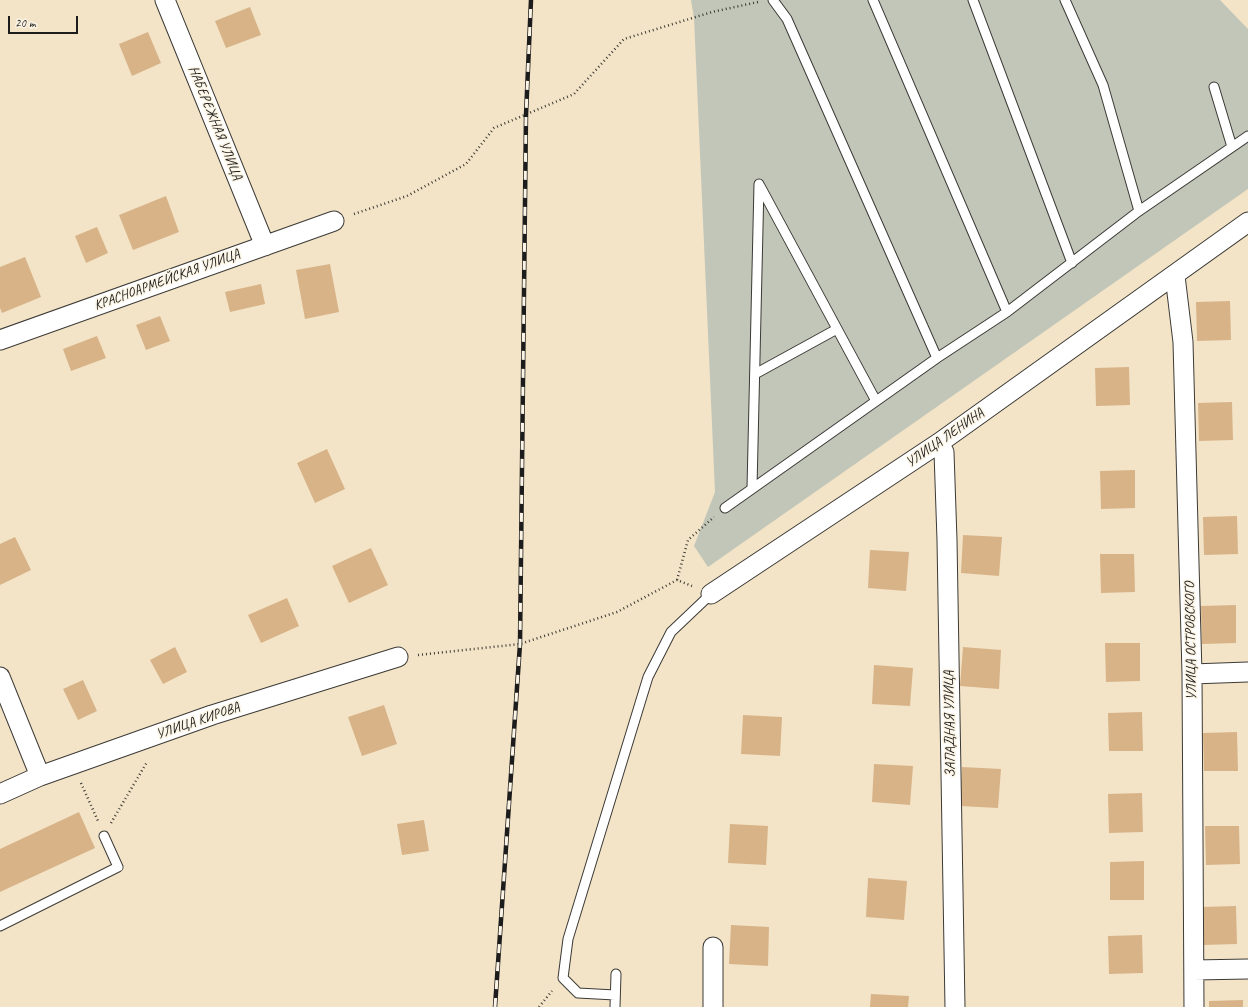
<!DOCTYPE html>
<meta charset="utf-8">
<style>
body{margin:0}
#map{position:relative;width:1248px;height:1007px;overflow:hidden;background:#f3e4c7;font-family:Caveat,sans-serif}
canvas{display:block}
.scale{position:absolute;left:8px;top:16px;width:70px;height:18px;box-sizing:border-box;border:2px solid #1c1c1c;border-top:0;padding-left:5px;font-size:12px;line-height:14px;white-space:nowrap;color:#1c1c1c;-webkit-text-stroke:3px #fcf5e5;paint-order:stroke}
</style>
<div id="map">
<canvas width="1248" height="1007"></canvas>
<div class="scale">20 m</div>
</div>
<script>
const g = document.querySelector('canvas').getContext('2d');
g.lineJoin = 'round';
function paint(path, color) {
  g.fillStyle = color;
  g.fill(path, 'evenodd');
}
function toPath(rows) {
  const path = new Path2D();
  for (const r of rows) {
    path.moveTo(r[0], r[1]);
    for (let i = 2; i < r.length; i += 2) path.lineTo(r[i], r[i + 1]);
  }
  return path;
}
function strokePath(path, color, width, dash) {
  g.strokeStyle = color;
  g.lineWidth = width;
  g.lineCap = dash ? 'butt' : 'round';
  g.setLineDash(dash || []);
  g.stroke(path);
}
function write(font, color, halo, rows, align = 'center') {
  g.font = font + ' Caveat,sans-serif';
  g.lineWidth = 3;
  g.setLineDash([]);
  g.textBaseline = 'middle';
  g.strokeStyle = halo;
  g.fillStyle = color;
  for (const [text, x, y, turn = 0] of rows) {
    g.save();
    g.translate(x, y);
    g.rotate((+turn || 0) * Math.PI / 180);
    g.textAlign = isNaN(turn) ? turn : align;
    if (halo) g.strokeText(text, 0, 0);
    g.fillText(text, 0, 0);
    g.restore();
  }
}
paint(toPath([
 [691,0,1220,0,1248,29,1248,189,708,567,694,546,715,492,694,18]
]), '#c2c6b9');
paint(toPath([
 [250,7,261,35,226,48,215,21],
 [148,32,161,63,132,76,119,44],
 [166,196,179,232,133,250,119,215],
 [97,227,108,253,86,263,75,236],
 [25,257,41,297,2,313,0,308,0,267],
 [330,264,339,312,305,319,296,270],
 [261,284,265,304,230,312,225,292],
 [1230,301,1231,340,1197,341,1196,302],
 [160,316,170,341,146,350,136,325],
 [97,336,106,358,71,371,63,349],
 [1129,367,1130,405,1096,406,1095,368],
 [1232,402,1233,440,1199,441,1198,403],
 [327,449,345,489,315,503,297,463],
 [1135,470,1135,508,1101,509,1100,471],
 [1237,516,1238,554,1204,555,1203,517],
 [963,535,1002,537,999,576,961,573],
 [15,537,31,570,0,585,0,544],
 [371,548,388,585,349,603,332,566],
 [870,550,909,552,906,591,868,588],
 [1100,554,1134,554,1135,592,1101,593],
 [287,598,299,626,261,643,248,615],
 [1236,605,1236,643,1202,644,1201,606],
 [1105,643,1140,643,1140,681,1106,682],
 [175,647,187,672,163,684,150,660],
 [963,647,1001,650,999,689,960,686],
 [874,665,913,668,910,706,872,704],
 [83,680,97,711,78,720,63,689],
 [384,705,397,744,362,756,348,717],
 [1142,712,1143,751,1109,751,1108,713],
 [743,715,782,717,780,756,741,754],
 [1237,732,1238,771,1204,771,1203,733],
 [874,764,913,766,910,805,872,802],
 [962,767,1001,769,998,808,960,806],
 [1142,793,1143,832,1109,833,1108,794],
 [79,812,95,848,0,892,0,849],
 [424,820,429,851,402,855,397,824],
 [730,824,768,826,766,865,728,863],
 [1205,826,1239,826,1240,864,1206,865],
 [1144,861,1144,900,1110,900,1110,862],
 [868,878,907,881,904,920,866,917],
 [1236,906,1237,944,1203,945,1202,907],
 [731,925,769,927,768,966,729,964],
 [1142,935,1143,973,1109,974,1108,936],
 [871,994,909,996,908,1007,870,1007],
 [1243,1000,1243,1007,1209,1007,1209,1001]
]), '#d8b388');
const service = toPath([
 [773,0,787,19,937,358],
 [873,0,1007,312],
 [973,0,1072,263],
 [1065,0,1103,85,1139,211],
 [1214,87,1232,147],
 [760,186,876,401],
 [755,374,837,329],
 [752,488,759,184],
 [725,508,937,358,1007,312,1139,211,1248,136],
 [0,926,118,867,104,836],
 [615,995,578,993,563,978,568,939,648,677,671,632,711,594],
 [615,1007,616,974]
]);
const minor = toPath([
 [165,0,265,246],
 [1175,276,1183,342,1192,674,1194,1007],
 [0,340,334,221],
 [939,443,944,452,947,540,955,1007],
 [711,594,939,443,1248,222],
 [1192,674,1248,672],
 [0,677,40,776],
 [0,794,40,776,212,715,398,657],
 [1194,970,1248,969],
 [713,1007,713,947]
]);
strokePath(service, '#3c3a36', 11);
strokePath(minor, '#3c3a36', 21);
strokePath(toPath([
 [354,214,407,196,466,164,494,128,574,94,624,39,712,12,758,2],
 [677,580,688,540,714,517],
 [418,655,520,644,617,612,677,580,692,586],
 [81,783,98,821],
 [111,823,147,762],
 [539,1007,552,991]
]), '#3c3a36', 2.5, [1, 3]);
strokePath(service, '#fff', 9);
strokePath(minor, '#fff', 19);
const rail = toPath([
 [495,1007,520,644,526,115,531,0]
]);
strokePath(rail, '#1c1c1c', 4.5);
strokePath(rail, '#fcf5e5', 3, [9]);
write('14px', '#1c1c1c', '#fcf5e5', [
 ["НАБЕРЕЖНАЯ УЛИЦА",215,123,68],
 ["КРАСНОАРМЕЙСКАЯ УЛИЦА",167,280,-20],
 ["УЛИЦА ЛЕНИНА",945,438,-35],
 ["УЛИЦА ОСТРОВСКОГО",1191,641,-91],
 ["УЛИЦА КИРОВА",198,721,-19],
 ["ЗАПАДНАЯ УЛИЦА",950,724,-91]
]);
</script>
